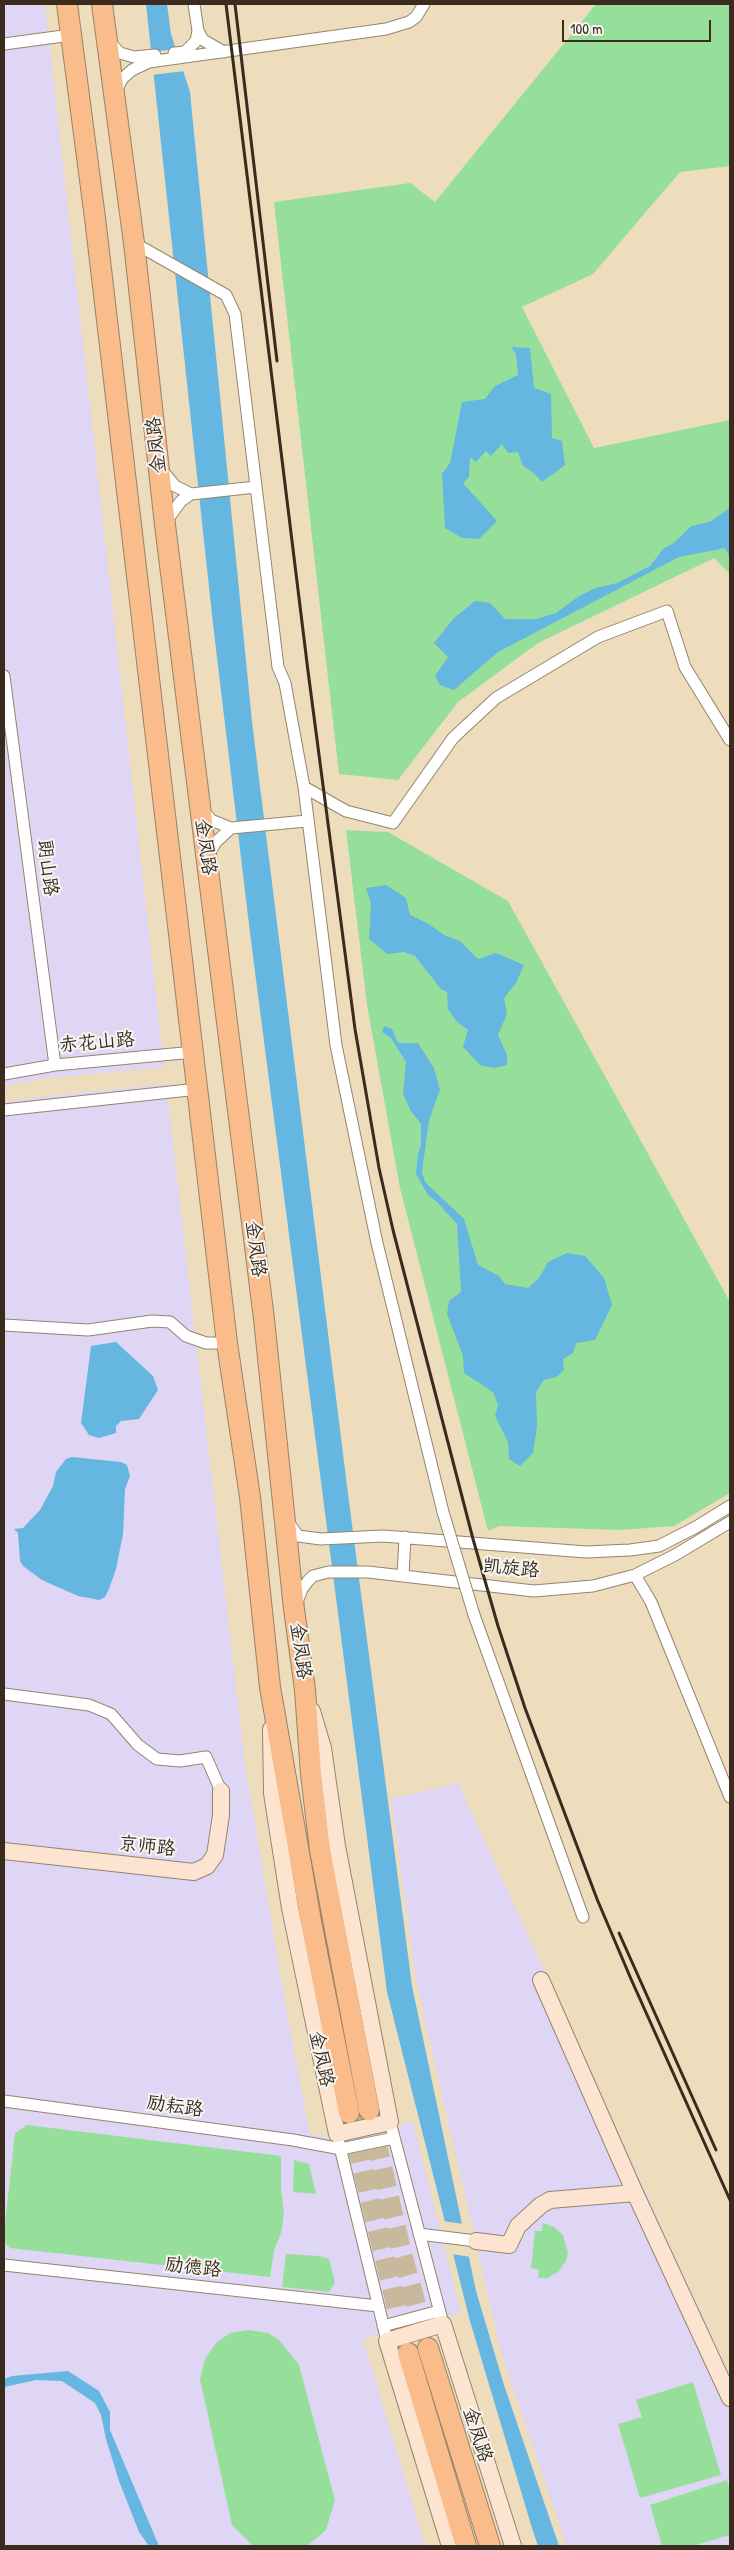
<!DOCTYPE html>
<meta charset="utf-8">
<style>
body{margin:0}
#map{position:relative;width:734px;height:2550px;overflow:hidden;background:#edddbc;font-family:"Patrick Hand",sans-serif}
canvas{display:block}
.frame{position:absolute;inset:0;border:5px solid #3b2a1e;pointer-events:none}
.scale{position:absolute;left:562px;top:20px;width:149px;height:22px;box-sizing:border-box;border:2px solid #3b2a1e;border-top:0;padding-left:6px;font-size:15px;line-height:18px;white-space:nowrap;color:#3b2a1e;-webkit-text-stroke:4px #f6f6f2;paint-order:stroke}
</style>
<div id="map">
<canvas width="734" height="2550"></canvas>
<div class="frame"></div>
<div class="scale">100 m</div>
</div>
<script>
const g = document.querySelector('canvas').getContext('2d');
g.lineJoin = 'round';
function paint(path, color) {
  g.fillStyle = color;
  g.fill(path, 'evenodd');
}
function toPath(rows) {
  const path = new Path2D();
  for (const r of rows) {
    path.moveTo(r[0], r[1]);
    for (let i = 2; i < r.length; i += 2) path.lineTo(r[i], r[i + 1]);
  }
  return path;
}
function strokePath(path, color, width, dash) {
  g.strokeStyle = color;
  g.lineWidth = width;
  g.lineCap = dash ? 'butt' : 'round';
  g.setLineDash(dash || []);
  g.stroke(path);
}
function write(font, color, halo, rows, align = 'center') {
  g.font = font + ' "Patrick Hand","LXGW WenKai TC",sans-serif';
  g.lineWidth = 4;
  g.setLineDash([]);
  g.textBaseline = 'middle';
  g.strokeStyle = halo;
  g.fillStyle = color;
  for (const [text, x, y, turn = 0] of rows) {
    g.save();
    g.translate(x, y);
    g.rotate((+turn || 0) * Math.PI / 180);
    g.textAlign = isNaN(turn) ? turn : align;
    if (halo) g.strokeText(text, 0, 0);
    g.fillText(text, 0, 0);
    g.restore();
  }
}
paint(toPath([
 [4,4,45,4,164,1067,48,1078,4,1086],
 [166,1084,245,1764,286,2009,310,2134,338,2139,413,2122,461,2313,363,2339,425,2546,4,2546,4,1102,47,1096],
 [458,1783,730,2376,730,2546,567,2546,502,2355,417,1985,391,1799]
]), '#dfd5f5');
paint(toPath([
 [596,4,730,4,730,166,680,172,593,274,522,307,594,448,730,420,730,574,714,558,538,643,458,702,398,780,339,774,274,202,410,183,435,202],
 [346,830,388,832,508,901,730,1302,730,1493,674,1526,620,1530,499,1526,488,1531,400,1188,367,1005],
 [27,2125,281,2156,281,2189,284,2213,281,2233,274,2250,270,2277,10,2248,4,2242,4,2233,15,2133],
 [294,2160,309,2164,316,2194,293,2192],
 [543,2223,554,2227,563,2235,568,2253,566,2261,558,2272,547,2278,538,2278,539,2270,531,2268,535,2231,542,2231],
 [286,2254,319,2256,329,2259,335,2283,329,2292,282,2287],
 [249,2330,268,2333,279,2340,299,2365,335,2500,326,2530,307,2546,253,2546,232,2525,200,2379,205,2359,216,2343,230,2333],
 [693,2382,721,2475,640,2498,618,2424,642,2417,636,2400],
 [727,2480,730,2492,730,2535,693,2546,662,2546,650,2505]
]), '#96df9b');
paint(toPath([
 [146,4,167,4,171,34,190,92,252,722,347,1486,412,1986,476,2291,504,2385,559,2546,538,2546,532,2528,470,2321,387,1992,250,933,213,624],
 [511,347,530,348,534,388,551,394,552,438,562,441,565,465,542,482,534,473,523,466,518,452,508,453,502,444,491,456,486,451,476,462,470,457,469,477,463,483,497,521,479,539,462,538,445,528,442,474,450,463,462,402,485,399,495,386,518,375,516,354],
 [728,509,730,509,730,558,725,548,679,557,498,652,454,690,440,685,435,676,448,657,434,643,454,618,475,601,490,603,505,619,536,619,556,613,579,596,596,588,617,583,650,566,664,548,674,543,691,526,710,522],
 [386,885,406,898,410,915,429,924,444,935,460,941,478,959,496,953,524,965,516,983,504,998,507,1014,498,1035,507,1055,507,1065,494,1068,480,1065,463,1047,468,1030,457,1022,448,1009,447,992,441,989,415,956,404,952,387,954,369,939,371,904,366,888],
 [384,1026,392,1029,398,1043,418,1043,434,1068,440,1090,429,1120,422,1172,425,1182,464,1219,478,1265,499,1276,505,1284,528,1288,539,1278,548,1262,567,1253,585,1256,604,1278,612,1305,595,1340,576,1343,573,1353,563,1359,564,1370,556,1377,544,1380,536,1392,537,1427,533,1453,520,1466,509,1459,508,1442,495,1416,498,1405,493,1392,464,1373,463,1356,447,1314,449,1301,461,1292,457,1224,436,1201,428,1195,416,1174,418,1154,421,1145,421,1124,411,1111,403,1094,406,1062,391,1038,382,1032],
 [116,1342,153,1376,158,1390,139,1419,121,1421,116,1426,116,1433,99,1438,89,1435,81,1423,91,1346],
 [72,1457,121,1462,127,1465,130,1476,125,1489,123,1534,116,1569,109,1589,105,1597,99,1600,78,1596,42,1580,23,1566,20,1561,18,1533,14,1529,23,1528,40,1510,53,1486,56,1472,66,1459],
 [68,2371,99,2391,110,2412,110,2430,159,2546,149,2546,139,2532,119,2481,106,2439,101,2415,95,2403,62,2381,36,2380,4,2387,4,2379,12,2376]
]), '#65b6e0');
paint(toPath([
 [178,49,185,71,151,75,148,52],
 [442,2221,464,2224,471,2257,451,2254]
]), '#edddbc');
strokePath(toPath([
 [369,2110,402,2254,428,2348],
 [349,2113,408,2353]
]), '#c9b99c', 20, [20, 10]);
const street = toPath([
 [194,4,198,31,203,40,224,52],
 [109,42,120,53,134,57,155,55],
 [4,44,71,35],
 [174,53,185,52,196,41,198,31],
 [116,91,122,79,132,70,149,62,386,29,409,22,416,17,424,4],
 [134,243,226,295,235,314,278,667,285,683,304,787,336,1045,377,1243,443,1512],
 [161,469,175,486,191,494],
 [165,523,181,501,191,494,256,487],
 [4,676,55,1065],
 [304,787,346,811,393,823,453,738,496,698,598,637,667,611,685,667,730,740],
 [202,809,211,820,231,828,307,821],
 [207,856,216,842,231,828],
 [4,1074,55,1065,194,1052],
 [4,1110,198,1089],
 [4,1325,88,1330,152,1321,170,1322,186,1336,206,1343,227,1343],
 [288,1522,298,1536,321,1539,383,1536,586,1552,630,1550,659,1546,696,1527,730,1506],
 [635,1575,651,1602,730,1797],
 [403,1576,405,1537],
 [297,1602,302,1589,308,1581,313,1576,328,1572,368,1572,534,1591,593,1586,635,1575,675,1555,730,1522],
 [474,1615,583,1917],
 [4,1694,89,1705,111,1714,138,1745,157,1759,180,1761,206,1757,221,1791],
 [4,2101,293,2140,341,2149,394,2138],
 [390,2122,443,2324],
 [339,2143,387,2341],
 [419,2234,476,2241],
 [4,2265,378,2306],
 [383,2326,439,2311]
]);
const secondary = toPath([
 [271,1729,272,1793,276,1819,290,1908,337,2134,390,2122,337,1846,323,1748,312,1711],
 [4,1851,194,1872,207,1866,215,1855,221,1815,221,1791],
 [541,1980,635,2193,730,2398],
 [476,2241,509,2245,518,2226,541,2205,550,2200,635,2193],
 [450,2546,387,2341,443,2324,513,2546]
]);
const highway = toPath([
 [67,4,95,218,227,1343,250,1497,270,1687,312,1927,349,2113],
 [102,4,134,243,165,525,264,1319,294,1609,305,1690,311,1774,320,1850,369,2110],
 [428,2348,490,2546],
 [408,2353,466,2546]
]);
strokePath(street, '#94846d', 13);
strokePath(secondary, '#94846d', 18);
strokePath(highway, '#94846d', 22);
strokePath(street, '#fff', 11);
strokePath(secondary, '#fde4d0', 16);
strokePath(highway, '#f9bc8a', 20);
strokePath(toPath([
 [226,4,308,671,355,1029,379,1168,393,1230,473,1539,498,1626,525,1708,597,1899,631,1979,730,2200],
 [235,4,277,361],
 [619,1933,716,2150]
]), '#3b2a1e', 3);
const streetBridge = toPath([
 [443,1512,474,1615]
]);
strokePath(streetBridge, '#94846d', 13, []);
strokePath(streetBridge, '#fff', 11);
write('19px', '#3b2a1e', '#f6f6f2', [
 ["金凤路",157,445,-96],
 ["金凤路",205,847,82],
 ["朗山路",47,868,83],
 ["赤花山路",97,1043,-5],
 ["金凤路",255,1249,83],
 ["凯旋路",511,1569,5],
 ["金凤路",300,1651,82],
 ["京师路",147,1847,6],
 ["金凤路",321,2059,78],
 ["励耘路",175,2107,8],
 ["励德路",193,2268,6],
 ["金凤路",477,2435,72]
]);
</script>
